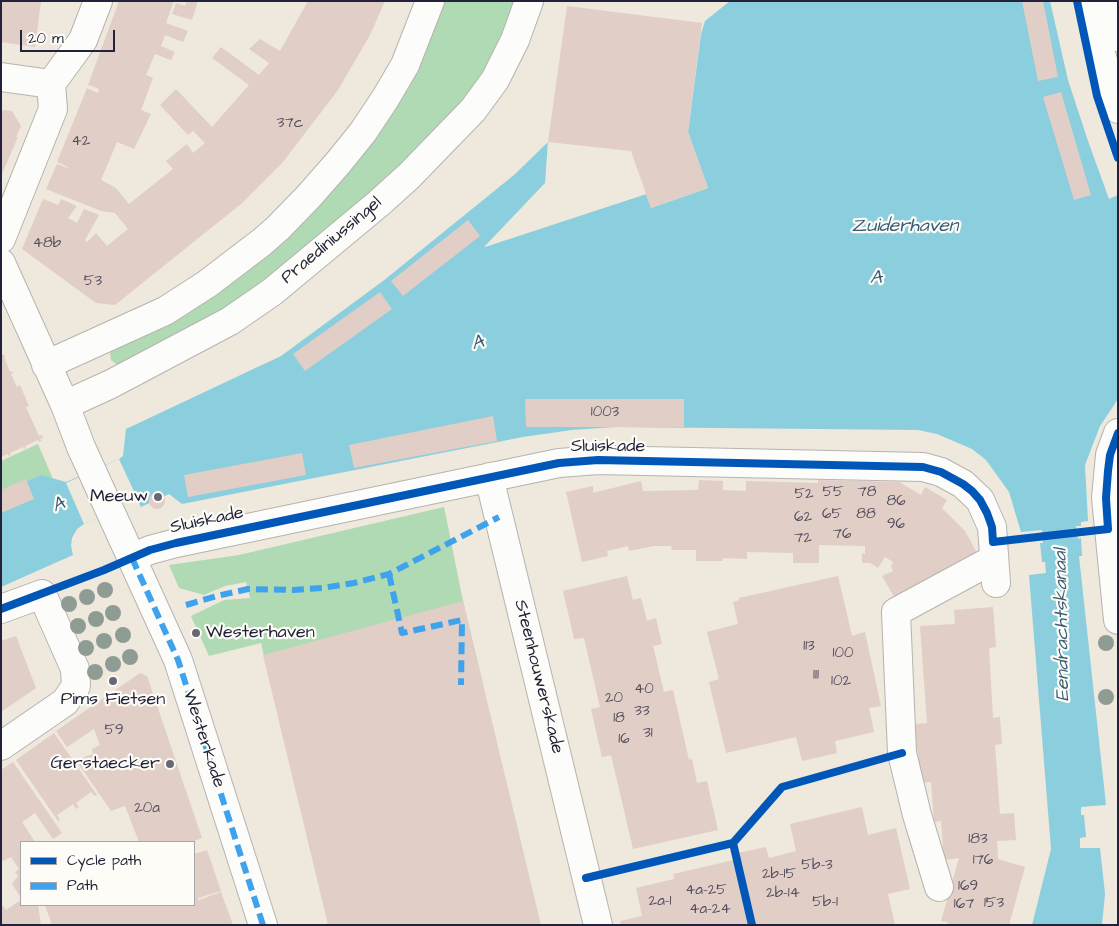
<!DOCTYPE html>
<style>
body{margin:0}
#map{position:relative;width:1119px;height:926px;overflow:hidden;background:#eee8dd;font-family:"Architects Daughter",sans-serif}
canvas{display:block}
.frame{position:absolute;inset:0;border:2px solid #22223b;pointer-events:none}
.legend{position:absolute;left:20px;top:841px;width:175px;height:65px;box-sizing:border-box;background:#fdfcf7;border:1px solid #a5a5ac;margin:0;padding:6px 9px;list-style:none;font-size:15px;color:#22223b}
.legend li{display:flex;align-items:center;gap:10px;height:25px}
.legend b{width:25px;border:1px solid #a5a5ac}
.scale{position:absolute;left:20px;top:30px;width:95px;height:22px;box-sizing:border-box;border:2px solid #22223b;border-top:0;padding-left:6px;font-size:15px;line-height:18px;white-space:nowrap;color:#22223b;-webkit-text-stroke:4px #fdfcf7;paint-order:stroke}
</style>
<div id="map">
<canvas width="1119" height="926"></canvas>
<div class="frame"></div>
<ul class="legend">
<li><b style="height:6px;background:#0057b8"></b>Cycle path</li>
<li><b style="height:6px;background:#3ea2ec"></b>Path</li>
</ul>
<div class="scale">20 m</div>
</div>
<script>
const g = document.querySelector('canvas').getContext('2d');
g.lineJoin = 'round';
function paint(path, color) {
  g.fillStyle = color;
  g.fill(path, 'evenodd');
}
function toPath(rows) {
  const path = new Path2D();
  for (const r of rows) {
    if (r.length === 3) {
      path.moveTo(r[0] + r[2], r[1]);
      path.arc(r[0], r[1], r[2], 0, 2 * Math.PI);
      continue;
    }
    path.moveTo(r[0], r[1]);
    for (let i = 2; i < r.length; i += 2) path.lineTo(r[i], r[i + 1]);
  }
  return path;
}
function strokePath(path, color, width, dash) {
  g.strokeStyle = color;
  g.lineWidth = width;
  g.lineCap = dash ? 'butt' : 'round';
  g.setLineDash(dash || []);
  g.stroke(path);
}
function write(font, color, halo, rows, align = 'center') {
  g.font = font + ' "Architects Daughter",sans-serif';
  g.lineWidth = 4.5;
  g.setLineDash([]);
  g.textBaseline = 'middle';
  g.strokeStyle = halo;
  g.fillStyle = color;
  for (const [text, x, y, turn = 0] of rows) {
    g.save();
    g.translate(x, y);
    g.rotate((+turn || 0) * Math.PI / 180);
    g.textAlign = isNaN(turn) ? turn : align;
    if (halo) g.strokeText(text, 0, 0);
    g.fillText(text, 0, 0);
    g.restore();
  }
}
paint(toPath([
 [439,1,520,1,499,54,433,140,246,300,121,366,116,364,111,360,110,354,112,348,268,248],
 [38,444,53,479,41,475,1,492,1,461],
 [444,507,463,601,483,684,282,732,261,643,209,656,191,616,224,600,250,598,246,582,225,586,204,595,179,588,169,565,239,555]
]), '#afdab3');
paint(toPath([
 [730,1,1050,1,1068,80,1088,141,1109,199,1118,195,1118,399,1100,426,1085,465,1088,521,1081,522,1081,526,1076,526,1078,539,1081,538,1082,556,1079,556,1106,805,1081,807,1081,815,1084,815,1086,837,1080,838,1080,848,1100,848,1105,894,1102,925,1032,925,1051,849,1029,575,1046,573,1045,562,1042,562,1040,543,1043,543,1042,530,1021,532,1009,492,986,460,972,449,937,434,918,430,616,427,572,430,523,437,182,504,169,494,141,507,137,500,84,524,77,529,72,538,71,546,73,555,1,587,1,492,41,475,66,482,119,459,123,456,126,429,281,356,383,281,514,175,548,142,546,183,485,247,646,194,651,208,708,188,688,132,701,34,705,21]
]), '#8bcfde');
paint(toPath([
 [548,142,551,142,548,184,493,242,645,192,646,194,484,247,545,183],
 [119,459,138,500,84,524,66,483]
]), '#eee8dd');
paint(toPath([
 [1,1,41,1,35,47,1,42],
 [119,1,174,1,166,23,188,31,183,42,165,35,161,46,175,52,171,60,155,54,146,75,153,78,141,110,151,114,134,149,117,142,101,180,116,188,129,204,173,169,166,161,187,144,193,153,205,143,193,131,188,135,160,105,176,89,212,127,249,85,212,58,221,47,259,75,269,63,249,49,260,39,280,51,308,1,385,1,370,35,338,90,283,162,241,204,115,305,96,303,22,249,43,199,58,205,61,199,77,206,68,218,77,223,84,209,99,215,85,240,87,242,96,233,107,246,128,229,115,213,101,211,46,189,57,164,68,168,68,167,57,162,87,88,98,93,99,89,88,85],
 [187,1,198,1,192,20,172,14,176,3,185,6],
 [1022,1,1043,1,1058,77,1038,81],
 [567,6,702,23,688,132,708,188,651,208,631,151,548,142],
 [1061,92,1091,195,1074,200,1043,97],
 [1,110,12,111,21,126,16,137,18,137,1,176],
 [468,220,480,236,403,296,391,281],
 [380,292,392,309,305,371,293,354],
 [1,352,3,355,4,355,5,357,4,357,10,372,12,371,13,373,11,374,17,387,20,385,29,406,26,407,39,436,42,435,43,438,40,439,42,441,39,442,38,440,25,446,26,448,24,449,23,447,10,453,11,455,9,456,8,454,1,457],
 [525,399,684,399,684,427,526,427],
 [493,416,497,441,354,468,349,445],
 [302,453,306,475,188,497,184,475],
 [26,479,34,499,1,513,1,490],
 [699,480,723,481,723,490,746,491,746,481,818,483,818,480,899,482,921,495,925,487,947,500,942,508,965,531,978,555,896,600,882,576,893,571,891,566,893,562,885,557,878,568,870,563,862,563,862,553,865,554,865,546,819,545,819,563,793,563,793,553,747,552,747,559,723,558,722,561,696,561,696,550,672,550,671,546,654,546,629,551,628,546,607,551,608,556,582,562,566,492,593,486,593,493,641,481,643,491,698,490],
 [157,501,8],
 [627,576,633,600,641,598,647,621,656,618,662,644,653,646,664,692,673,690,689,760,692,759,697,783,707,781,718,830,633,849,611,755,602,757,591,709,600,707,584,638,574,639,563,591],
 [838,576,852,636,865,632,881,706,869,708,874,732,835,741,837,753,802,761,796,737,726,753,709,682,719,679,707,632,738,624,733,602,739,600,739,598],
 [463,601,541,925,328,925,263,655],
 [993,607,996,647,989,648,993,718,1000,717,1002,744,995,745,1000,814,1014,813,1016,840,997,841,998,859,1025,867,1009,925,947,925,948,922,941,921,959,858,944,860,941,821,934,822,931,782,920,783,915,724,927,723,920,626,955,624,954,610],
 [16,636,36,688,1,712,1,641],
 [140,673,147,676,202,838,191,842,139,842,125,806,111,811,76,760,93,754,92,749,100,745,94,729,67,747,56,731],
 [54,733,97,795,95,796,91,792,76,803,79,807,76,809,73,804,57,815,60,820,58,821,16,760],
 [13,762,62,833,53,839,35,813,22,822,35,842,21,842,21,898,12,884,18,876,15,872,19,869,11,857,3,861,1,859,1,770],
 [862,807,868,835,896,828,910,889,888,894,895,925,621,925,620,921,642,916,636,888,674,879,673,874,734,860,736,865,741,864,738,853,766,847,769,858,796,851,790,824],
 [207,850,221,891,198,898,199,900,221,892,233,925,52,925,45,905,194,905,194,854],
 [21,900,21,905,38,905,41,925,1,925,1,903,6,910]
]), '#e1cec6');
const minor = toPath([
 [1,77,51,84],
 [1,239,53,109,51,84,83,40,98,1],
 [1,263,65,405,81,447,178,660,263,925],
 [46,365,165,311,207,284,262,242,278,228,309,196,338,163,363,132,385,99,405,65,430,1],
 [65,405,111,384,230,321,272,292,378,204,409,176,473,110,495,80,515,40,529,1],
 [1118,433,1110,455,1106,498,1118,620],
 [489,477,598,925],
 [132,558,150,550,176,543,559,463,598,460,923,467,941,472,963,484,980,500,992,527,996,583],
 [1,609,42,594,75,669,76,686,65,702,1,746],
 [939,887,917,815,902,753,896,612,994,559]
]);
const major = toPath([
 [1089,1,1096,38,1118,109],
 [1112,1,1118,37]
]);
strokePath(minor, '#b7b3af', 30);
strokePath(major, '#b7b3af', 30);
strokePath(minor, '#fcfcfa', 28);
strokePath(major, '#fcfcfa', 28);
strokePath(toPath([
 [132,558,178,660,263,925],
 [389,574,402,633,462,620,461,685],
 [186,605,217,596,248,589,293,590,322,588,354,583,389,574,499,517]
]), '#3ea2ec', 6, [12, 6]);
strokePath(toPath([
 [1077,1,1097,96,1118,158],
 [1,609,104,570,150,550,176,543,559,463,598,460,923,467,941,472,963,484,972,491,980,500,987,513,992,527,993,542,1108,529,1106,498,1108,471,1110,455,1118,433],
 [733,843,752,925],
 [586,878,733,843,782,787,902,753]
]), '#0057b8', 8);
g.fillStyle = '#8f9c94';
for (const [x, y] of [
 [105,590],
 [87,597],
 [69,604],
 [113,613],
 [96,619],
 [78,626],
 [123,635],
 [104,641],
 [1106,643],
 [86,648],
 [130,657],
 [113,664],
 [95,672],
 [1106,697]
]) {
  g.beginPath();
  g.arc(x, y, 8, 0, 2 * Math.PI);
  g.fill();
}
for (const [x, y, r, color] of [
 [158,497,5,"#696774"],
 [196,633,5,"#696774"],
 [113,681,5,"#696774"],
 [170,764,5,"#696774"]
]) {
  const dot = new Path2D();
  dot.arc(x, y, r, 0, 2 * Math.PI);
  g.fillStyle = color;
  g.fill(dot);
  strokePath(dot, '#fdfcf7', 2);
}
write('15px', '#524d5e', null, [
 ["37c",290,124],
 ["42",81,142],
 ["48b",47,244],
 ["53",93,282],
 ["1003",605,413],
 ["55",833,493],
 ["78",867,493],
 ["52",804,495],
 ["86",896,502],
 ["65",832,515],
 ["88",866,515],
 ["62",803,518],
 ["96",896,525],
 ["76",842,535],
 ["72",803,539],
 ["113",809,647],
 ["100",843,654],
 ["111",816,676],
 ["102",841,682],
 ["40",644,690],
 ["20",614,699],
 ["33",642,712],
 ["18",619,719],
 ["59",114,731],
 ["31",648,734],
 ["16",624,740],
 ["20a",147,809],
 ["183",978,840],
 ["176",983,861],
 ["5b-3",817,866],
 ["2b-15",779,875],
 ["169",968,887],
 ["4a-25",706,891],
 ["2b-14",783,894],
 ["2a-1",660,902],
 ["5b-1",825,903],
 ["153",994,904],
 ["167",964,905],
 ["4a-24",710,910]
]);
write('18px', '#22223b', '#fdfcf7', [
 ["Praediniussingel",332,241,-40],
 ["Sluiskade",608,447],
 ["Sluiskade",207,521,-12],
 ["Steenhouwerskade",538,677,76],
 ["Westerkade",203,739,72]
]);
write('18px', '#22223b', '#fdfcf7', [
 ["Meeuw",148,497],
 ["Westerhaven",206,633,"left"],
 ["Pims Fietsen",113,700,"center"],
 ["Gerstaecker",160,764]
], 'right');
write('italic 19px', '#385b74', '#fdfcf7', [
 ["Zuiderhaven",905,227],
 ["A",876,279,-1],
 ["A",478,344,-16],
 ["A",59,506,-24],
 ["Eendrachtskanaal",1063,625,-91]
]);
</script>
